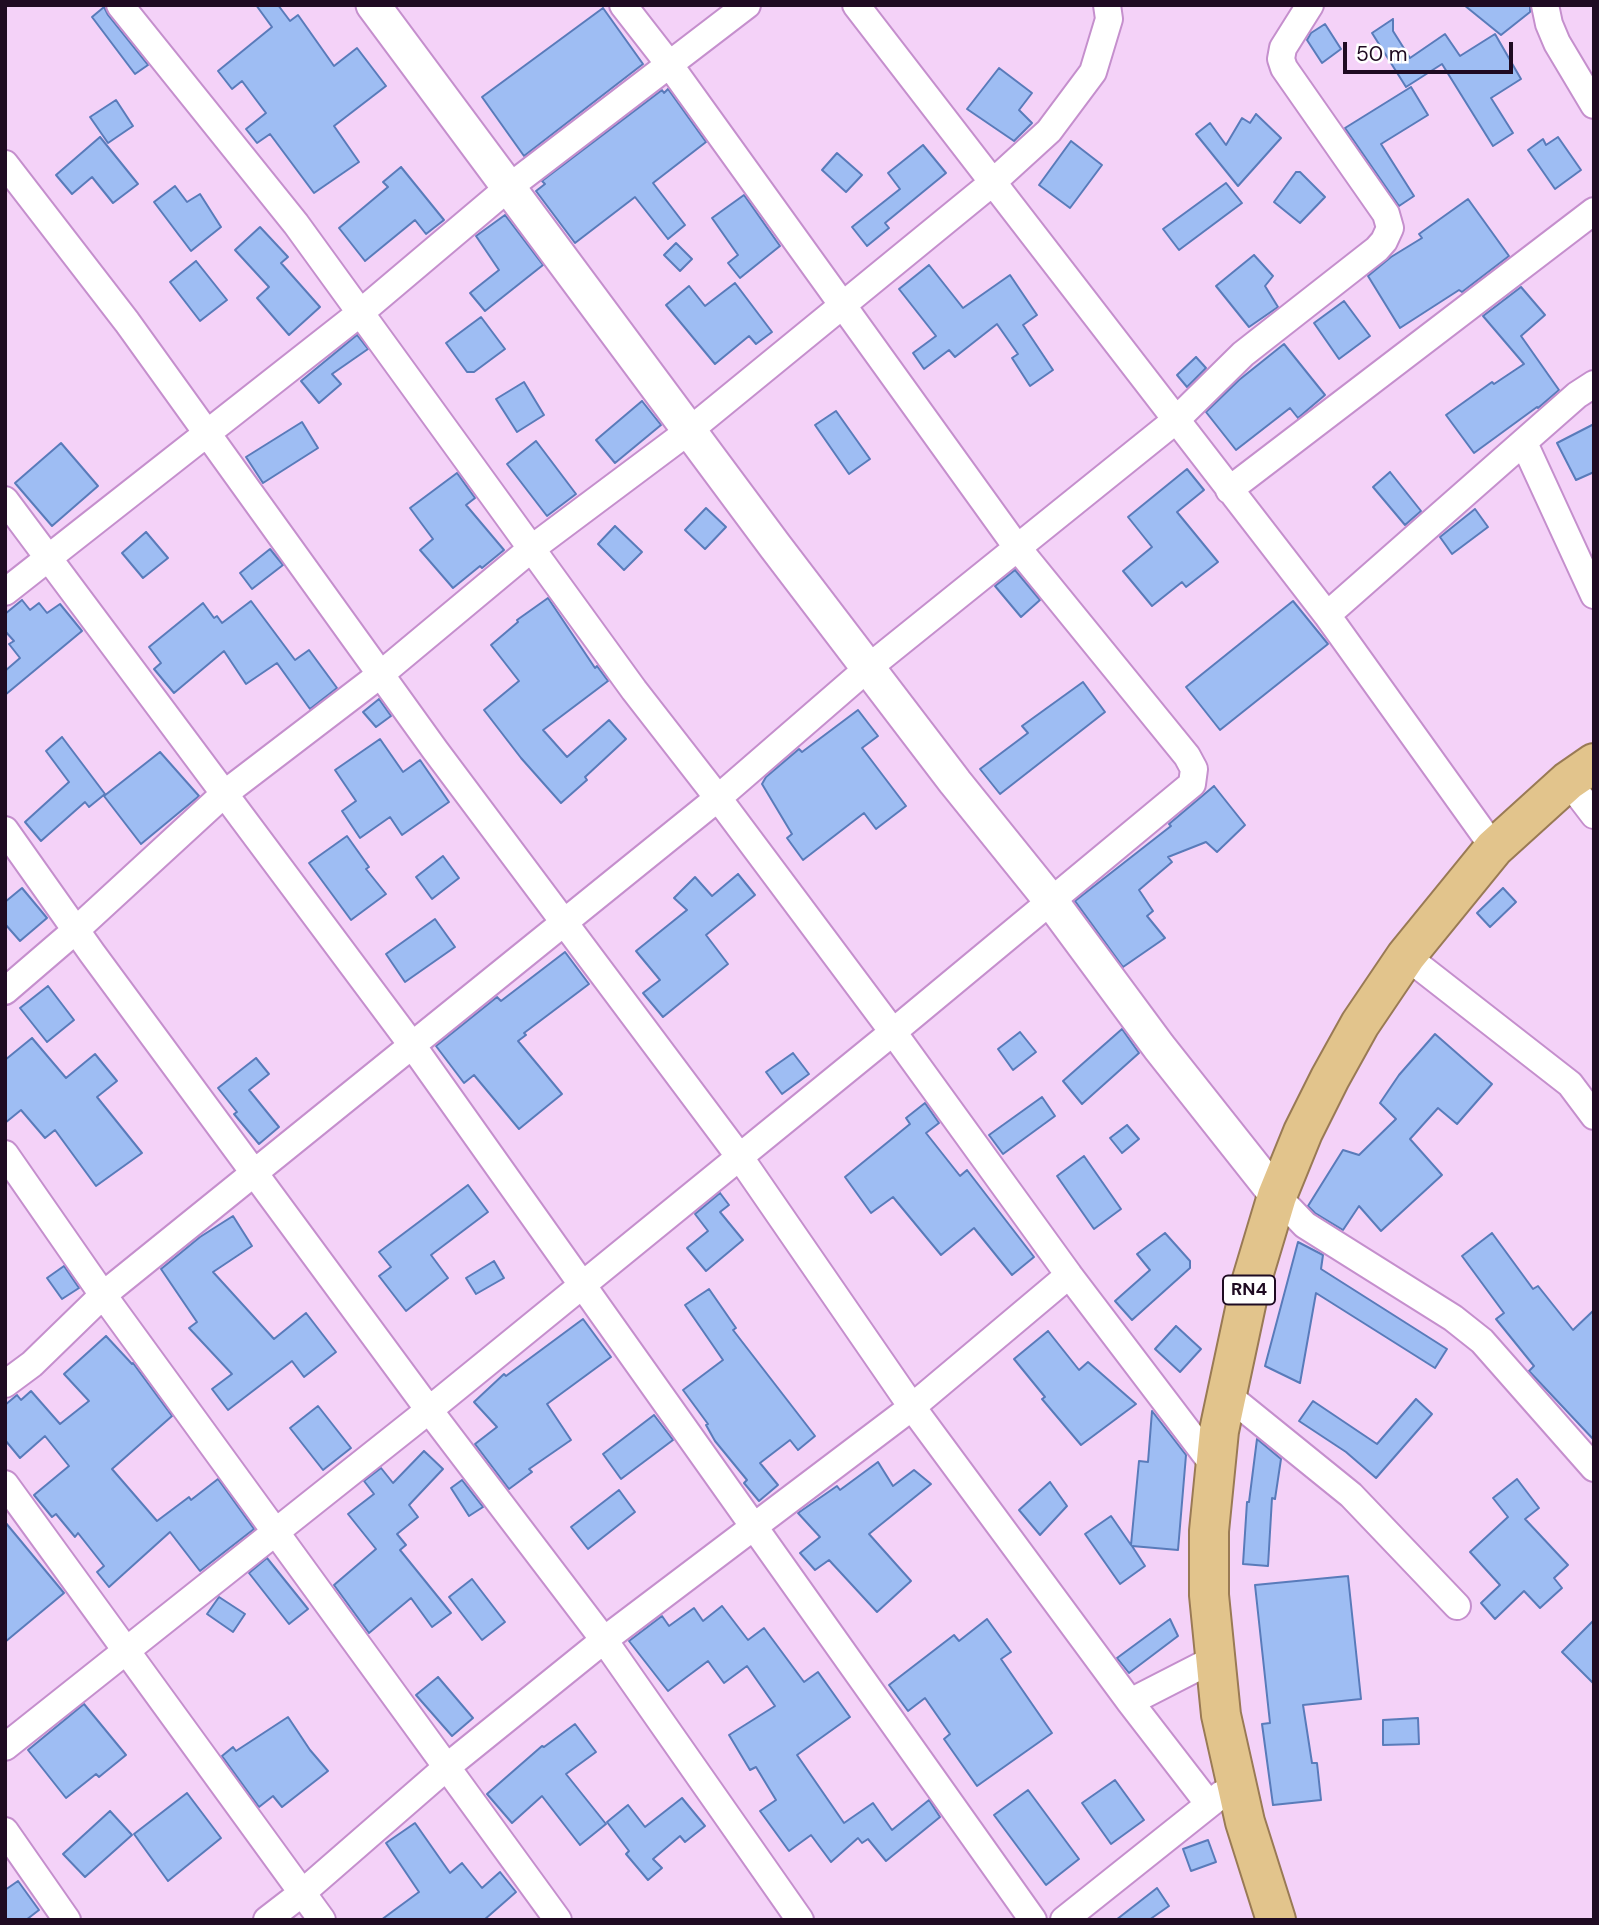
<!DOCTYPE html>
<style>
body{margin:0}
#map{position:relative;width:1599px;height:1925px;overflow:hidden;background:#f4d2f8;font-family:"DM Sans",sans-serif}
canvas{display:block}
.frame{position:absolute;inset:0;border:7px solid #1f0b22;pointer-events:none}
.scale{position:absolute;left:1343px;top:42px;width:170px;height:32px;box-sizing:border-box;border:4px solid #1f0b22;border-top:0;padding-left:9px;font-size:21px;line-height:24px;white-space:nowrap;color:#1f0b22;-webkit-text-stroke:5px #fff;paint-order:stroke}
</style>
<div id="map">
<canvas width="1599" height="1925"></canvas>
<div class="frame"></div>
<div class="scale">50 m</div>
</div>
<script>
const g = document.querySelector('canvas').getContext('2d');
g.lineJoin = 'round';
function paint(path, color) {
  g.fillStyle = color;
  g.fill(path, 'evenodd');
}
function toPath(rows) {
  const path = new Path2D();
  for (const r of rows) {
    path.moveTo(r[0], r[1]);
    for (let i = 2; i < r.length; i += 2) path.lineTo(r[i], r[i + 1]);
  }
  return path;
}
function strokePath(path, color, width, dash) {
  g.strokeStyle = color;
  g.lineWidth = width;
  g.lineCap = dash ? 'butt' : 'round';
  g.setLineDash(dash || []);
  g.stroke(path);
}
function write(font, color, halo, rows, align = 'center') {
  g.font = font + ' "DM Sans",sans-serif';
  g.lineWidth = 5;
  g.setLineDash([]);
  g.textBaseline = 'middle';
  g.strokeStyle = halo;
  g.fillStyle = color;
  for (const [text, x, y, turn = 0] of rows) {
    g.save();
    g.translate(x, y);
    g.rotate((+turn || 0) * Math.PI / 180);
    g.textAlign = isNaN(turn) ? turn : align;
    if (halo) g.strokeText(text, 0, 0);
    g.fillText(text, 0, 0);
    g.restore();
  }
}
const building = toPath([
 [256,5,278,5,290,21,298,15,334,66,357,48,386,86,334,126,359,162,314,193,270,134,257,143,246,129,266,113,242,81,232,89,218,71,272,27,256,5],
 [1464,5,1530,5,1530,12,1501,35,1464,5],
 [104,7,108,15,148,65,135,74,92,17,104,7],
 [603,8,643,64,524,156,482,97,603,8],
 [1393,19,1393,31,1410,58,1445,34,1460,56,1495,34,1521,79,1491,98,1513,133,1493,146,1442,64,1406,87,1372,33,1393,19],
 [1325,24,1341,49,1322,63,1307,40,1311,33,1325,24],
 [999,68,1032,93,1019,110,1032,123,1014,141,967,109,999,68],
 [1411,87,1428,115,1381,144,1414,196,1399,206,1345,128,1411,87],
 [668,89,706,142,653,183,685,225,668,239,635,197,575,243,536,191,545,184,542,181,662,90,664,93,668,89],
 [116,100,133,126,108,143,90,117,116,100],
 [1256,114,1281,138,1238,186,1196,134,1210,123,1226,145,1242,118,1250,123,1256,114],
 [100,137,138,184,113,203,92,177,72,194,56,175,100,137],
 [1558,137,1581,170,1555,189,1528,150,1543,139,1546,145,1558,137],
 [1071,141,1102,165,1070,208,1039,185,1071,141],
 [923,145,946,173,885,223,889,228,867,246,852,227,900,189,888,173,923,145],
 [837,153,862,175,846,192,822,170,837,153],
 [401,167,444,220,426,234,415,220,365,261,339,228,388,187,383,182,401,167],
 [1296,172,1300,172,1325,197,1300,223,1274,202,1296,172],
 [1226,183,1242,203,1179,250,1163,229,1226,183],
 [175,186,187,202,200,194,221,227,191,251,154,202,175,186],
 [744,195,780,246,740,278,728,263,738,255,712,218,744,195],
 [1468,199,1509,256,1462,292,1459,290,1400,328,1368,276,1391,257,1422,238,1419,234,1468,199],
 [505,215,543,265,485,311,470,293,499,270,476,236,505,215],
 [260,227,288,257,281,263,320,307,289,335,257,298,269,287,235,250,260,227],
 [676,243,692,259,680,271,664,255,676,243],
 [1254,255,1273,276,1265,286,1278,307,1249,327,1216,286,1254,255],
 [196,261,227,300,200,321,170,282,196,261],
 [929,265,963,308,1010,275,1037,315,1023,325,1053,370,1030,386,1012,358,1018,354,997,324,955,357,949,350,924,369,913,353,936,336,899,289,929,265],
 [735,283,772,332,756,344,749,336,715,364,666,305,689,286,705,306,735,283],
 [1521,287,1545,315,1521,336,1559,390,1538,408,1537,407,1474,453,1446,415,1492,382,1494,384,1524,364,1483,316,1521,287],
 [1344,301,1370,336,1339,359,1314,323,1344,301],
 [481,317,505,349,474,372,467,372,446,343,481,317],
 [357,335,368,349,332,374,341,384,319,403,301,381,357,335],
 [1284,344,1325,395,1298,418,1290,408,1236,450,1206,412,1239,380,1284,344],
 [1196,357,1206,368,1187,387,1177,375,1196,357],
 [524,382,544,415,517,432,496,399,524,382],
 [642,401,661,425,615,463,596,440,642,401],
 [836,411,870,459,849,474,815,425,836,411],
 [302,422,318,448,263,483,246,457,302,422],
 [1594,424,1594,472,1576,480,1557,443,1594,424],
 [536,441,576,494,547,516,507,464,536,441],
 [61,443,98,486,52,526,15,483,61,443],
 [1187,469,1204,490,1177,512,1218,562,1186,587,1182,582,1152,606,1123,571,1152,547,1128,517,1187,469],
 [1390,472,1421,511,1405,525,1373,487,1390,472],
 [457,473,475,498,466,505,504,550,482,568,480,566,453,588,420,550,433,539,410,508,457,473],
 [706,508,726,527,705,549,685,530,706,508],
 [1475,509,1488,527,1452,554,1440,537,1475,509],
 [615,526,642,552,624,570,598,544,615,526],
 [146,532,168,558,143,578,122,553,146,532],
 [270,549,283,565,252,589,240,573,270,549],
 [1015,570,1040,600,1021,617,995,586,1015,570],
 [548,598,595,668,597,666,608,681,543,730,567,757,609,720,626,739,585,777,587,780,561,803,521,758,484,710,519,681,491,645,518,622,517,620,548,598],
 [22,600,30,610,39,603,47,613,60,604,82,631,5,695,5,671,20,658,9,644,14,641,5,631,5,614,22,600],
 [251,601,295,660,309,650,337,688,310,709,277,663,246,684,224,651,174,693,154,669,161,663,149,647,203,603,214,618,217,616,222,623,251,601],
 [1293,601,1328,644,1220,730,1186,687,1293,601],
 [1083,682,1105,712,1000,794,980,769,1028,733,1022,726,1083,682],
 [379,699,391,716,376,727,363,712,379,699],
 [858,710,878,736,862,748,906,806,876,829,864,813,803,860,787,838,792,834,762,784,766,777,799,749,802,752,858,710],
 [62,737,105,794,89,807,85,802,41,841,25,822,69,782,46,751,62,737],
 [380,739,403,772,420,760,449,802,402,835,390,817,360,838,342,811,356,801,335,770,380,739],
 [160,752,199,796,141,844,104,796,160,752],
 [1214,786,1245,825,1217,852,1206,842,1168,857,1172,862,1139,890,1153,911,1147,916,1165,938,1123,967,1075,901,1171,826,1169,824,1214,786],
 [347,836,369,867,366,869,386,894,351,920,309,863,347,836],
 [443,856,459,878,432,899,416,877,443,856],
 [738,874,755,895,706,935,728,964,663,1017,643,993,660,980,636,951,687,910,674,898,695,877,712,896,738,874],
 [22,888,47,918,20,941,5,924,5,902,22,888],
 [1503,888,1516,902,1490,927,1477,913,1503,888],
 [435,919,455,947,405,982,386,954,435,919],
 [565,952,589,984,524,1033,526,1035,518,1041,562,1094,519,1129,474,1075,464,1083,436,1046,497,997,501,1001,565,952],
 [48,986,74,1020,47,1042,20,1008,48,986],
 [1122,1029,1139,1053,1082,1104,1063,1081,1122,1029],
 [1020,1032,1036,1052,1013,1070,998,1049,1020,1032],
 [1435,1034,1492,1084,1457,1124,1438,1108,1410,1139,1442,1175,1381,1231,1359,1206,1343,1230,1315,1213,1308,1206,1343,1150,1359,1155,1396,1119,1380,1103,1399,1075,1435,1034],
 [32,1038,66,1078,95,1054,117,1081,97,1097,142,1153,96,1186,55,1130,45,1138,21,1110,5,1123,5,1060,32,1038],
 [793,1053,809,1074,782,1094,766,1072,793,1053],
 [256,1058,269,1074,249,1090,279,1127,259,1144,234,1114,237,1112,218,1088,256,1058],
 [1042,1097,1055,1116,1003,1154,989,1135,1042,1097],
 [925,1103,939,1123,926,1133,960,1176,967,1170,1034,1257,1012,1275,974,1228,941,1255,893,1197,871,1213,845,1177,910,1124,906,1118,925,1103],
 [1127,1125,1139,1139,1122,1153,1110,1138,1127,1125],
 [1084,1156,1121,1209,1094,1229,1057,1176,1084,1156],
 [468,1185,488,1212,431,1255,448,1278,406,1311,379,1276,391,1267,379,1252,468,1185],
 [720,1193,729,1205,720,1212,743,1240,706,1271,687,1248,708,1231,695,1214,720,1193],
 [233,1216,252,1246,213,1272,274,1339,306,1313,336,1352,304,1377,292,1361,228,1410,212,1389,232,1374,189,1328,197,1322,161,1269,200,1237,233,1216],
 [1165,1233,1190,1261,1190,1268,1132,1320,1115,1301,1150,1270,1137,1254,1165,1233],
 [1492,1233,1533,1289,1538,1286,1573,1330,1594,1310,1594,1440,1529,1371,1534,1366,1496,1319,1504,1313,1462,1256,1492,1233],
 [1298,1242,1323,1255,1321,1269,1447,1349,1435,1368,1316,1293,1300,1383,1265,1366,1298,1242],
 [494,1261,504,1278,476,1294,466,1278,494,1261],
 [64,1266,79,1288,62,1299,47,1278,64,1266],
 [709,1289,736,1328,733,1330,815,1436,798,1450,790,1440,760,1463,778,1485,759,1501,744,1483,747,1480,715,1441,706,1425,708,1424,683,1390,723,1360,685,1305,709,1289],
 [583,1319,611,1357,547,1404,571,1440,529,1469,532,1472,509,1489,475,1444,497,1427,474,1402,504,1374,506,1376,583,1319],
 [1176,1326,1201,1349,1180,1372,1155,1349,1176,1326],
 [1048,1331,1079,1370,1088,1362,1136,1404,1081,1445,1042,1399,1045,1397,1014,1359,1048,1331],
 [106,1336,132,1364,133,1363,172,1416,112,1469,157,1521,189,1497,191,1500,218,1479,254,1529,200,1571,170,1532,109,1587,97,1572,104,1566,78,1533,75,1537,56,1514,52,1517,34,1495,69,1466,45,1436,20,1458,5,1440,5,1405,17,1395,21,1400,31,1391,60,1424,89,1401,64,1374,106,1336],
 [1416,1399,1432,1414,1376,1478,1346,1452,1299,1421,1313,1401,1377,1444,1416,1399],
 [318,1406,351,1448,323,1470,290,1428,318,1406],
 [1152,1411,1186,1455,1178,1550,1132,1546,1145,1566,1120,1584,1085,1534,1111,1516,1131,1545,1139,1461,1148,1462,1152,1411],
 [654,1415,673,1440,621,1479,603,1454,654,1415],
 [1257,1439,1281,1459,1275,1499,1272,1498,1268,1566,1243,1564,1247,1502,1249,1502,1257,1439],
 [424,1451,443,1469,409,1505,418,1517,397,1534,406,1545,400,1550,451,1613,432,1627,411,1598,369,1633,334,1585,376,1549,348,1514,374,1494,364,1481,381,1468,393,1483,424,1451],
 [878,1462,893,1486,914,1470,931,1484,869,1534,911,1581,877,1612,829,1560,815,1570,800,1553,820,1537,798,1513,837,1486,840,1490,878,1462],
 [1517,1479,1539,1508,1525,1519,1568,1565,1554,1578,1562,1588,1540,1608,1524,1591,1495,1619,1481,1603,1500,1585,1470,1552,1508,1517,1493,1498,1517,1479],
 [462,1480,483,1507,469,1516,451,1488,462,1480],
 [1050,1482,1067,1506,1040,1535,1019,1510,1050,1482],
 [619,1490,635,1512,588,1549,571,1527,619,1490],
 [5,1522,64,1593,5,1642,5,1522],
 [267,1558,308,1609,289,1624,249,1573,267,1558],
 [1348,1576,1361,1699,1303,1705,1312,1763,1317,1763,1321,1800,1273,1805,1262,1724,1270,1723,1255,1585,1348,1576],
 [472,1579,505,1622,482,1640,449,1597,472,1579],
 [219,1597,245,1614,233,1632,207,1614,219,1597],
 [722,1606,748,1640,764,1628,804,1682,818,1672,850,1717,797,1755,844,1823,873,1803,892,1830,929,1800,940,1817,886,1861,868,1839,862,1843,858,1838,831,1862,811,1835,789,1851,760,1811,776,1800,756,1767,750,1770,729,1735,775,1706,747,1666,724,1683,708,1661,668,1691,629,1641,662,1616,669,1626,694,1608,703,1621,722,1606],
 [987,1619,1011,1652,1001,1659,1052,1733,977,1786,944,1739,950,1734,925,1698,908,1711,889,1685,954,1635,959,1641,987,1619],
 [1170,1619,1178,1636,1129,1673,1117,1658,1170,1619],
 [1594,1620,1594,1684,1562,1652,1594,1620],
 [438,1677,473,1718,452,1736,416,1695,438,1677],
 [84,1704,126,1755,99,1777,96,1774,66,1798,28,1750,84,1704],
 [288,1717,310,1750,328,1771,282,1807,273,1796,259,1807,222,1756,233,1747,236,1751,288,1717],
 [1418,1718,1419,1744,1383,1745,1383,1720,1418,1718],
 [575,1724,596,1752,566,1774,606,1824,580,1845,542,1796,512,1823,487,1794,542,1746,544,1747,575,1724],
 [1115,1780,1144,1820,1111,1844,1082,1803,1115,1780],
 [1028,1790,1079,1859,1046,1885,994,1815,1028,1790],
 [187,1793,221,1838,168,1881,134,1834,187,1793],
 [682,1798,705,1826,685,1842,680,1836,653,1859,662,1868,648,1880,626,1854,629,1851,607,1822,628,1805,645,1827,682,1798],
 [110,1811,132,1835,85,1877,63,1854,110,1811],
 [415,1823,450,1873,462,1863,482,1888,500,1872,516,1892,484,1920,381,1920,419,1892,386,1843,415,1823],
 [1208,1840,1216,1862,1191,1871,1183,1849,1208,1840],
 [18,1881,39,1910,26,1920,5,1920,5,1890,18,1881],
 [1157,1888,1169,1906,1149,1920,1116,1920,1157,1888]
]);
paint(building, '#9ebdf3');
strokePath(building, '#597bba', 2);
const minor = toPath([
 [120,5,296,224,634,690,718,798,893,1032,1069,1275,1215,1467],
 [856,5,1327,615,1494,848],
 [1545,5,1549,24,1557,43,1594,105],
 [5,164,127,322,435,750,739,1156,912,1407,1130,1702,1208,1803],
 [1524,443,1594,595],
 [1229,490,1594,211],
 [5,500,412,1045,1033,1920],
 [5,592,360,313,508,188,747,5],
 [1327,615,1577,395,1594,384],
 [1568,781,1594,815],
 [5,830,92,953,429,1410,604,1640,800,1920],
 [1406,956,1570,1084,1594,1116],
 [5,991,76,930,224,794,381,674,531,549,690,430,992,183,1049,131,1093,72,1109,19,1107,5],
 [5,1154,103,1295,558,1920],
 [1277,1196,1305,1225,1453,1318,1482,1341,1594,1468],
 [5,1384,32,1364,103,1295,718,798,868,668,1176,420,1243,354,1377,249,1384,241,1390,228,1386,214,1284,68,1281,59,1283,48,1310,5],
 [1225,1393,1351,1495,1457,1606],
 [5,1484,322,1920],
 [1130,1702,1214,1659],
 [5,1747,429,1410,893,1032,1192,784,1194,769,1187,756,1016,546,669,64,623,5],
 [5,1831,67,1920],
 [267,1920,302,1893,448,1766,604,1640,912,1407,1069,1275],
 [1064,1920,1222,1794]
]);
const tertiary = toPath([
 [373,5,775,546,955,782,1051,901,1159,1047,1277,1196]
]);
const trunk = toPath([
 [1276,1920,1245,1822,1221,1715,1209,1595,1209,1531,1219,1431,1250,1286,1277,1196,1303,1132,1330,1078,1360,1024,1406,956,1494,848,1568,781,1594,763]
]);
strokePath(minor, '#c58fcd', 30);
strokePath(tertiary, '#c58fcd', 37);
strokePath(trunk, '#997a55', 42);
strokePath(minor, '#fff', 26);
strokePath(tertiary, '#fff', 33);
strokePath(trunk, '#e2c48c', 38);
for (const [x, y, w] of [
 [1249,1290,52]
]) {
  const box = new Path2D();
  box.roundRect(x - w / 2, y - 14.5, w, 29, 5);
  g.fillStyle = '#fff';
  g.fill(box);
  strokePath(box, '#1f0b22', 2);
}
write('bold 18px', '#1f0b22', null, [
 ["RN4",1249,1290]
]);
</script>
